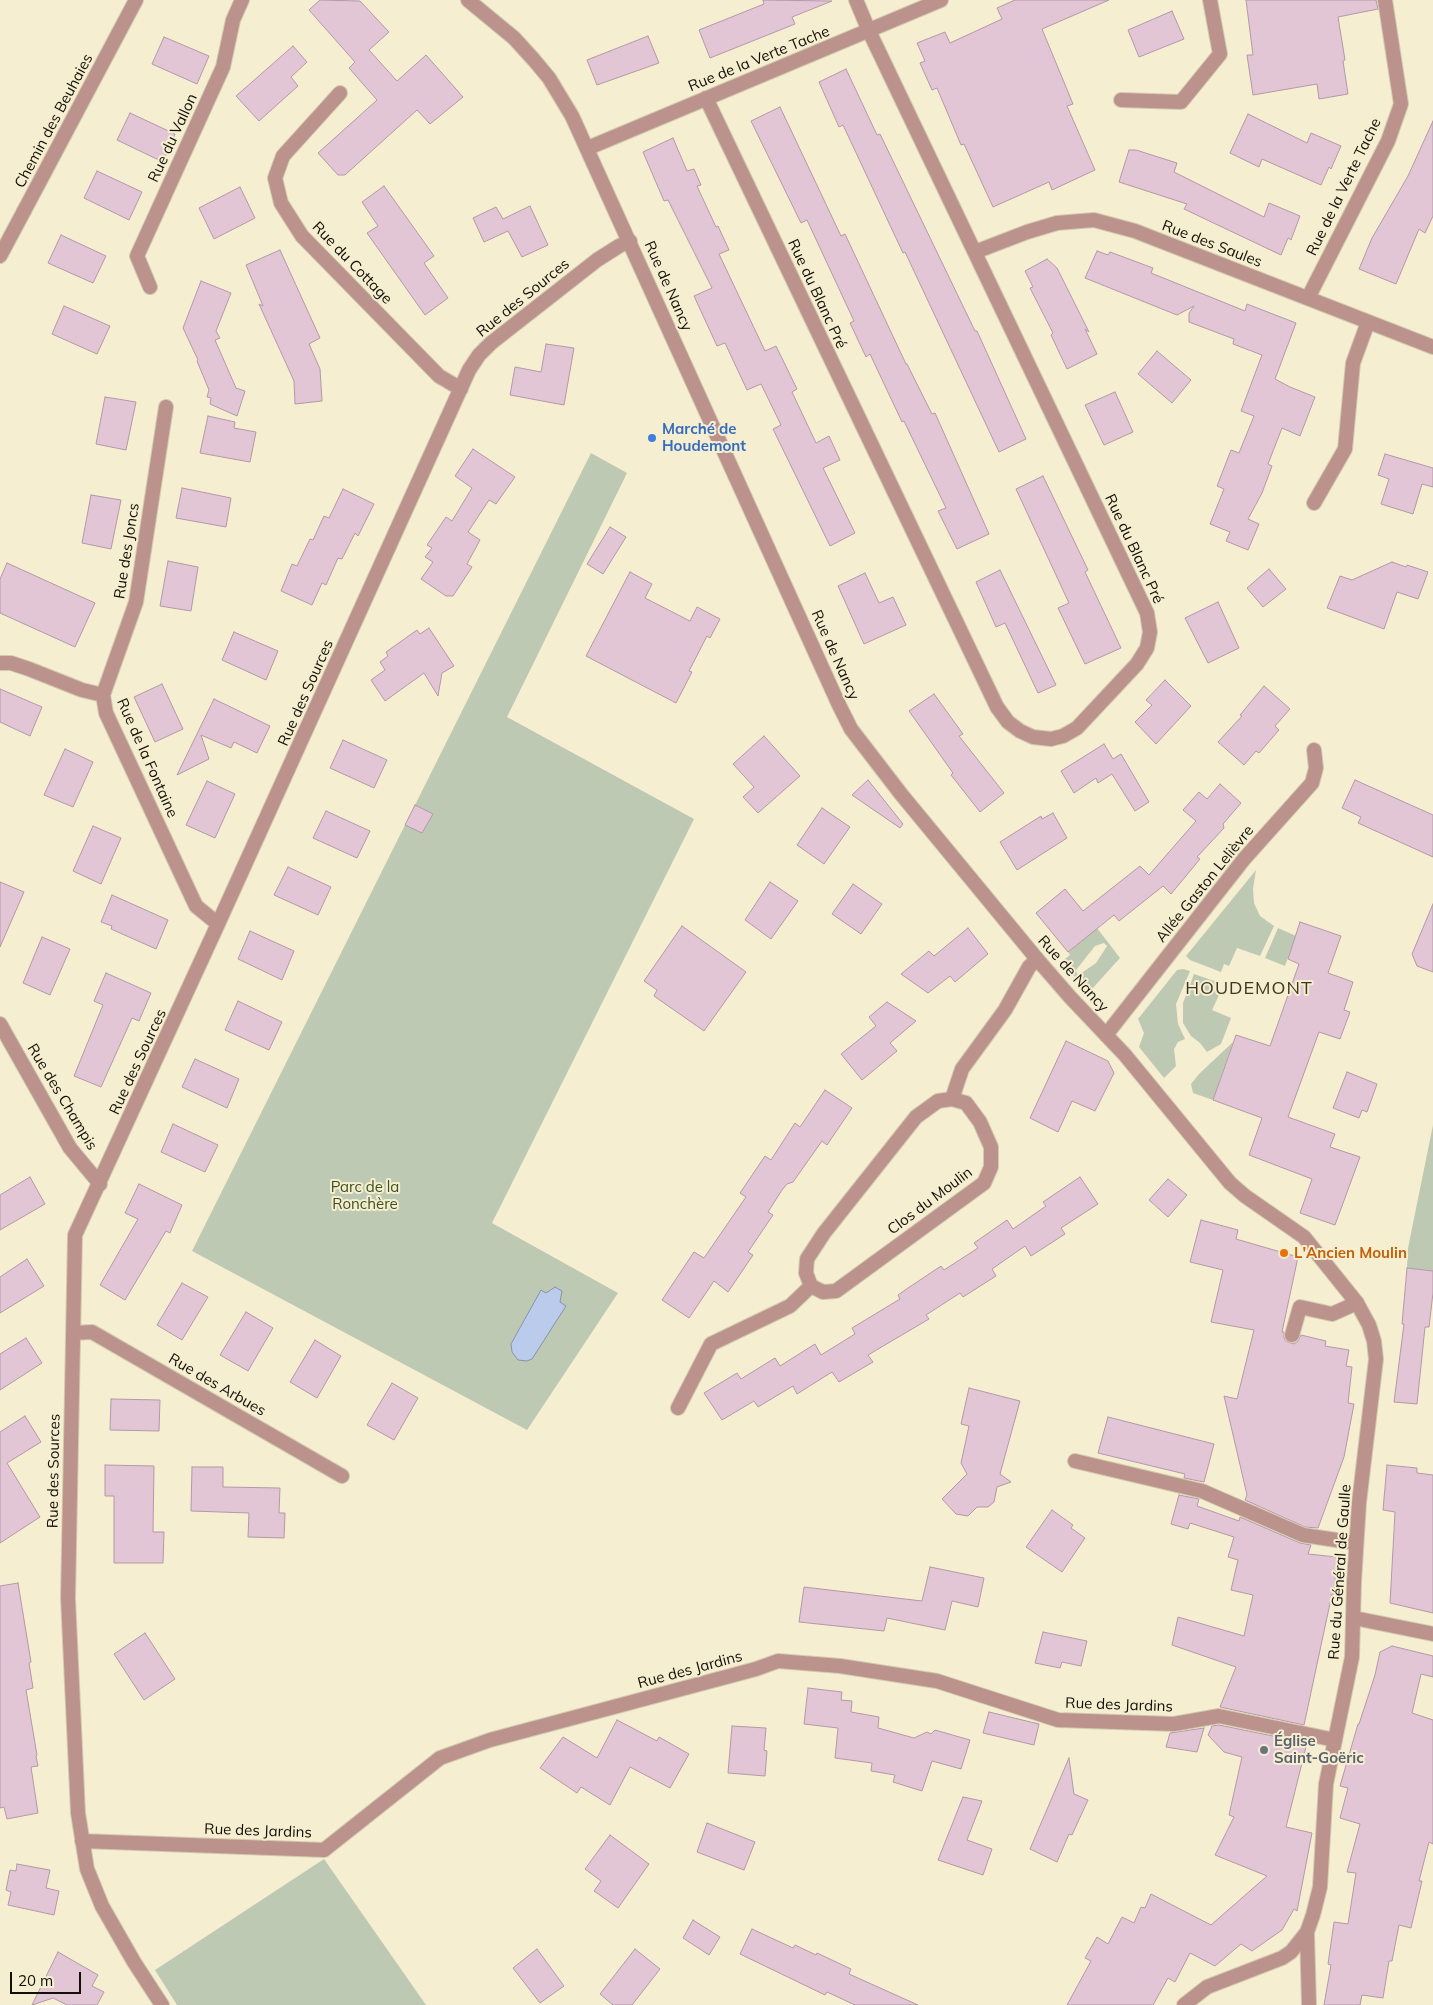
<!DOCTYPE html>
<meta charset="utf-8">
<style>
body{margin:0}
#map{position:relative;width:1433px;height:2005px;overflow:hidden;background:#f6eed1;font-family:Mulish,sans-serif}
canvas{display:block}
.scale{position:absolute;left:10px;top:1972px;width:71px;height:22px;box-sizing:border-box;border:2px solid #120f05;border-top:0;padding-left:6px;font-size:15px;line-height:18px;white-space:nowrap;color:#120f05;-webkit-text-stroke:4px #f6eed1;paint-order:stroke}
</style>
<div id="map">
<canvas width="1433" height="2005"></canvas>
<div class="scale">20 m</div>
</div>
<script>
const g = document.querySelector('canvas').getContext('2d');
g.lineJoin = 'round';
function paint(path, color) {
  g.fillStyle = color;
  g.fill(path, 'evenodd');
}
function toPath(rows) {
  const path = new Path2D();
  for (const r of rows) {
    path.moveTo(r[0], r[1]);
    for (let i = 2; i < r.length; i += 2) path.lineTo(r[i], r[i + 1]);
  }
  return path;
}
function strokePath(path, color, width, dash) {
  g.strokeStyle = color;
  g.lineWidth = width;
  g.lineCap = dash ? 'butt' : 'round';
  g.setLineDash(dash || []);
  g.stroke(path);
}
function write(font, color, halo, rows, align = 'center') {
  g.font = font + ' Mulish,sans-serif';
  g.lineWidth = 4;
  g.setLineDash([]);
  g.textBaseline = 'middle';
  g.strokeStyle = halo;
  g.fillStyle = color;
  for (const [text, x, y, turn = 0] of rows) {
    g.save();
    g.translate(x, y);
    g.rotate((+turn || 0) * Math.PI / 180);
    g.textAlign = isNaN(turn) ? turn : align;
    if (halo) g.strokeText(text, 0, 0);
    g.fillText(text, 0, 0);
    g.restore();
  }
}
paint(toPath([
 [591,453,627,473,507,717,694,819,492,1223,618,1293,527,1430,192,1251],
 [1256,870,1253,889,1254,903,1260,916,1274,926,1260,956,1237,948,1229,966,1224,964,1221,972,1190,960,1186,956],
 [1097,928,1120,958,1092,989,1086,983,1083,986,1061,962,1070,955,1068,952],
 [1104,943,1107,946,1096,963,1080,974,1077,974,1076,970,1095,946],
 [1278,928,1296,936,1285,966,1265,958],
 [1183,969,1190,971,1176,1004,1178,1024,1185,1039,1178,1042,1174,1049,1176,1066,1164,1078,1139,1047,1144,1033,1138,1019,1177,970],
 [1194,974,1217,982,1214,990,1220,993,1212,1010,1231,1018,1221,1044,1207,1052,1200,1043,1191,1036,1183,1023,1183,1003],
 [1233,1042,1213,1100,1193,1093,1191,1084,1199,1074],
 [1433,1125,1433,1271,1407,1268,1408,1248],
 [324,1859,426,2005,177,2005,155,1970]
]), '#bec9b3');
const water = toPath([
 [555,1287,562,1291,560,1302,566,1306,532,1359,527,1361,518,1360,512,1352,511,1344,541,1290,546,1293,555,1287]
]);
paint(water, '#bacbec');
strokePath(water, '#8893a7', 1);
const building = toPath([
 [320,0,360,1,389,32,369,50,397,81,426,55,463,97,430,124,417,110,345,175,338,175,318,153,377,100,349,68,355,62,309,10,320,0],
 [763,0,832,1,792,17,795,24,710,58,699,30,764,4,763,0],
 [1015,0,1109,0,1042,29,1073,104,1067,106,1095,170,1052,190,1049,182,993,207,964,144,961,145,937,88,932,90,920,63,925,61,917,43,945,32,950,43,1002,19,997,8,1015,0],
 [1246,0,1376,0,1378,9,1338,17,1345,60,1343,61,1348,94,1319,99,1317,84,1253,95,1247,55,1253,55,1246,0],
 [1172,11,1184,39,1139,57,1128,30,1172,11],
 [648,36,659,63,597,85,587,60,648,36],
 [164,37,209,56,197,84,152,64,164,37],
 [293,46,307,62,291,77,298,86,259,121,236,96,293,46],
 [846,69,877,135,880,134,975,331,977,331,1026,439,999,452,905,252,903,253,843,125,839,127,819,82,846,69],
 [780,107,841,236,845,234,906,364,907,364,932,414,935,413,989,534,957,549,938,511,946,508,904,421,902,422,870,354,866,357,850,323,854,321,807,220,801,223,751,121,780,107],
 [130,113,175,134,163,162,117,140,130,113],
 [1248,114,1307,143,1311,133,1341,146,1331,169,1329,167,1321,185,1262,159,1259,167,1230,153,1248,114],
 [1433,121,1433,216,1425,233,1419,229,1396,284,1359,269,1372,238,1408,176,1433,121],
 [673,138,687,171,694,169,701,185,697,186,716,227,718,226,729,250,719,254,765,351,776,346,797,389,792,392,816,443,829,436,840,460,823,468,855,533,830,546,773,429,781,425,761,384,747,390,725,343,717,346,694,296,712,288,668,200,664,201,643,152,673,138],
 [1129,150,1136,150,1177,163,1174,172,1264,217,1269,203,1300,216,1291,240,1288,238,1281,255,1184,209,1187,204,1119,182,1129,150],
 [97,171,142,192,129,220,84,198,97,171],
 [384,186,434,256,424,263,448,298,425,315,367,233,378,226,362,202,384,186],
 [240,187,255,218,214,239,199,208,240,187],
 [530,206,548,245,522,257,508,231,484,242,473,218,496,207,503,219,530,206],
 [61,235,106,256,93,283,48,263,61,235],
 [280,250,320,338,309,344,320,369,322,401,295,404,294,381,259,304,263,306,246,265,280,250],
 [1097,251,1108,255,1110,252,1153,268,1151,273,1245,311,1247,304,1296,323,1275,379,1290,387,1315,397,1300,436,1282,428,1268,464,1272,466,1262,493,1248,519,1259,524,1248,550,1226,541,1230,532,1210,524,1224,489,1217,486,1231,450,1239,453,1254,416,1241,411,1262,355,1233,344,1234,339,1189,322,1189,313,1194,306,1177,315,1085,278,1097,251],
 [1047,259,1057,268,1089,332,1085,329,1097,354,1067,369,1051,335,1053,333,1030,288,1033,287,1025,271,1047,259],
 [201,281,231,293,216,331,220,338,215,340,236,388,245,391,237,416,210,404,211,398,207,397,209,390,197,361,198,360,183,328,201,281],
 [64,306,110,326,97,354,52,334,64,306],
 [546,344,574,348,564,405,510,395,515,367,541,372,546,344],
 [1157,351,1191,380,1172,403,1138,374,1157,351],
 [1115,392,1133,432,1104,445,1085,405,1115,392],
 [105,397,136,402,126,450,96,444,105,397],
 [208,416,235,422,234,428,256,432,250,462,200,453,208,416],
 [473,449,515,477,496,504,489,500,468,532,480,540,467,564,472,567,453,596,446,596,421,579,433,562,425,557,432,548,427,545,446,517,452,521,472,488,455,476,473,449],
 [1385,454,1433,468,1433,487,1422,484,1413,514,1381,504,1389,479,1378,475,1385,454],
 [1043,476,1088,570,1085,572,1121,648,1085,664,1058,608,1069,603,1016,489,1043,476],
 [182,488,231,498,226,527,176,518,182,488],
 [343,489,374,504,358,536,355,533,342,559,338,558,326,585,322,583,312,605,281,591,292,564,297,566,310,539,313,540,324,516,329,518,343,489],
 [91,495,121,500,111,549,82,543,91,495],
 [610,527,626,537,603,574,587,564,610,527],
 [168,561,198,567,191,611,160,606,168,561],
 [1392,562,1406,567,1407,565,1428,572,1418,599,1397,592,1384,629,1327,608,1340,576,1352,580,1392,562],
 [7,563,95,603,75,647,0,613,0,579,7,563],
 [1269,569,1286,589,1263,607,1247,588,1269,569],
 [1000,570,1056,685,1038,693,1005,623,996,627,976,582,1000,570],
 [630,572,652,584,645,598,690,621,697,607,720,619,710,638,707,636,689,671,692,672,676,703,586,656,630,572],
 [865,573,879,603,893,597,906,625,864,644,838,586,865,573],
 [1218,602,1239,648,1208,663,1185,618,1218,602],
 [429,628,454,666,442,673,438,696,424,673,385,701,371,680,385,670,380,662,388,656,386,652,417,630,420,634,429,628],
 [234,632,278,651,266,680,222,660,234,632],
 [1165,680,1191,706,1156,744,1135,722,1152,705,1146,700,1165,680],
 [162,684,183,729,155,742,134,697,162,684],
 [1264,686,1290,709,1275,726,1279,730,1259,753,1256,751,1244,765,1218,742,1242,716,1240,715,1264,686],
 [0,689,42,707,30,736,0,722,0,689],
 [934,694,963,734,959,736,1004,793,980,812,951,775,953,773,909,711,934,694],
 [214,699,270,726,257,753,234,742,231,748,201,735,209,759,177,775,214,699],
 [764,736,800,776,758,813,743,797,754,787,733,764,764,736],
 [343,740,387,760,374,788,330,768,343,740],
 [1104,744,1113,759,1121,754,1149,802,1135,811,1112,774,1098,783,1096,778,1074,793,1061,771,1104,744],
 [65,749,93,762,73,807,44,795,65,749],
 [868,780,903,824,900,828,852,795,868,780],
 [1355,780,1433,815,1433,857,1358,823,1361,817,1342,808,1355,780],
 [207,781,235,794,215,838,186,825,207,781],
 [1220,784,1241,803,1223,824,1224,828,1197,857,1200,859,1171,894,1163,886,1119,921,1114,915,1068,952,1036,913,1065,889,1083,911,1140,866,1149,875,1196,821,1183,810,1199,792,1207,799,1220,784],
 [415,805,433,814,422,833,405,825,415,805],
 [822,808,850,827,824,864,797,845,822,808],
 [326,811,370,831,357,858,313,838,326,811],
 [1053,813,1067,838,1017,870,1000,842,1041,816,1042,819,1053,813],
 [93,826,121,838,101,884,73,871,93,826],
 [288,867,331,887,318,915,274,895,288,867],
 [0,882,24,892,0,947,0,882],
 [770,882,798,901,771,939,745,920,770,882],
 [853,884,882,904,861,934,832,914,853,884],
 [112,895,168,920,156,949,111,929,112,926,101,922,112,895],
 [1433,904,1433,972,1417,966,1412,954,1433,904],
 [1300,922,1341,936,1328,973,1353,982,1344,1010,1350,1012,1340,1039,1319,1032,1288,1117,1335,1134,1330,1147,1360,1157,1335,1225,1300,1213,1312,1179,1249,1155,1262,1118,1213,1100,1236,1035,1270,1046,1299,964,1288,959,1300,922],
 [682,926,746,972,704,1031,654,996,657,990,644,981,682,926],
 [968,928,988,954,955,982,950,976,928,993,901,974,929,951,934,956,968,928],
 [250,931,294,951,282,980,238,959,250,931],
 [42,937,70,949,50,995,23,983,42,937],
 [106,973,151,993,139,1021,132,1018,101,1087,74,1076,103,1005,94,1001,106,973],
 [238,1001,282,1022,269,1050,225,1030,238,1001],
 [887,1002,916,1021,890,1043,897,1051,862,1080,841,1054,876,1026,869,1017,887,1002],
 [1066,1041,1108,1061,1114,1073,1095,1111,1072,1101,1058,1132,1030,1118,1066,1041],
 [195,1059,239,1079,227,1108,182,1087,195,1059],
 [1347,1072,1377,1084,1367,1112,1362,1110,1359,1118,1333,1108,1347,1072],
 [825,1090,852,1108,827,1145,822,1141,793,1182,787,1184,782,1190,768,1212,773,1215,748,1252,753,1255,728,1292,714,1281,689,1318,662,1300,694,1252,704,1258,746,1197,740,1193,765,1156,771,1160,795,1123,800,1127,825,1090],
 [173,1124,218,1145,205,1172,161,1152,173,1124],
 [30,1177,45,1204,0,1230,0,1195,30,1177],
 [1080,1177,1098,1204,1061,1228,1065,1234,1031,1256,1025,1246,992,1269,996,1276,963,1297,960,1293,926,1315,929,1319,868,1355,873,1362,839,1382,832,1372,797,1394,793,1386,758,1407,754,1401,722,1420,704,1393,737,1373,741,1379,775,1358,780,1366,815,1344,821,1355,855,1334,852,1328,900,1299,898,1295,908,1288,941,1266,944,1270,978,1248,974,1243,1007,1220,1013,1229,1046,1206,1043,1202,1080,1177],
 [1168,1179,1187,1195,1168,1217,1149,1200,1168,1179],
 [139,1184,182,1205,170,1233,166,1231,125,1300,100,1285,138,1219,125,1213,139,1184],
 [1201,1220,1238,1230,1236,1239,1298,1257,1282,1332,1284,1332,1284,1338,1286,1341,1294,1344,1298,1341,1301,1335,1326,1341,1325,1346,1349,1350,1346,1366,1352,1367,1348,1403,1354,1404,1344,1457,1318,1528,1305,1527,1245,1500,1247,1495,1224,1396,1237,1399,1254,1330,1211,1322,1223,1270,1190,1262,1201,1220],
 [27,1259,44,1286,0,1313,0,1277,27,1259],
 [1407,1268,1433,1271,1433,1293,1429,1327,1425,1327,1417,1404,1394,1402,1404,1324,1402,1324,1407,1268],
 [182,1283,208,1297,182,1340,157,1325,182,1283],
 [246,1312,273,1328,248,1371,220,1355,246,1312],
 [26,1338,42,1363,0,1390,0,1354,26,1338],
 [315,1340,341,1356,317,1398,290,1382,315,1340],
 [392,1383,418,1398,394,1440,367,1425,392,1383],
 [969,1388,1020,1401,1000,1474,1011,1482,997,1487,994,1502,988,1507,977,1507,968,1516,956,1514,942,1499,967,1474,961,1463,969,1426,961,1424,969,1388],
 [111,1399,160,1400,159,1431,110,1430,111,1399],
 [25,1416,41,1442,7,1463,40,1517,0,1543,0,1432,25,1416],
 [1108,1417,1214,1444,1204,1482,1184,1478,1185,1474,1098,1453,1108,1417],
 [105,1465,154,1466,153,1532,164,1532,163,1563,114,1563,114,1496,105,1496,105,1465],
 [1387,1465,1417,1468,1417,1473,1433,1475,1433,1613,1390,1603,1395,1512,1383,1510,1387,1465],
 [192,1467,223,1467,223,1487,280,1488,279,1513,285,1513,284,1538,248,1537,249,1513,191,1511,192,1467],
 [1179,1495,1199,1499,1197,1506,1239,1521,1240,1517,1300,1543,1311,1545,1308,1554,1337,1557,1334,1594,1332,1594,1304,1725,1220,1707,1236,1667,1172,1645,1178,1617,1244,1636,1253,1595,1231,1590,1238,1560,1228,1557,1234,1537,1190,1523,1188,1529,1171,1524,1179,1495],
 [1052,1510,1073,1525,1071,1528,1085,1538,1062,1572,1026,1547,1052,1510],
 [930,1567,984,1578,978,1607,952,1601,945,1630,887,1618,884,1631,799,1622,804,1587,922,1601,930,1567],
 [18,1583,31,1662,29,1663,33,1688,26,1690,37,1755,36,1756,38,1766,31,1767,38,1813,7,1819,4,1807,0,1808,0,1586,18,1583],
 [1043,1632,1087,1641,1081,1666,1062,1662,1060,1668,1035,1663,1043,1632],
 [145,1633,175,1679,144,1700,114,1654,145,1633],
 [1392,1646,1433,1656,1433,1677,1421,1674,1412,1713,1433,1720,1433,1844,1429,1842,1419,1881,1422,1881,1411,1928,1399,1925,1392,1961,1389,1961,1383,1998,1362,1995,1360,2005,1324,2005,1331,1965,1328,1964,1334,1922,1348,1924,1356,1873,1347,1872,1360,1824,1340,1818,1348,1788,1340,1786,1358,1724,1359,1724,1375,1675,1380,1652,1392,1646],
 [808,1688,842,1692,841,1700,852,1701,851,1712,879,1717,878,1728,914,1738,927,1732,931,1734,935,1730,970,1740,961,1769,932,1761,922,1791,893,1782,895,1775,871,1771,872,1763,835,1758,838,1728,804,1724,808,1688],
 [989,1712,1039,1724,1034,1745,983,1733,989,1712],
 [617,1720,657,1741,659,1737,689,1754,670,1788,630,1767,610,1805,581,1787,577,1793,540,1768,563,1737,597,1758,617,1720],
 [1219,1725,1307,1743,1286,1827,1312,1833,1297,1911,1294,1909,1282,1930,1252,1951,1241,1944,1215,1966,1190,1953,1175,1982,1168,1978,1153,2005,1067,2005,1091,1961,1085,1958,1097,1937,1108,1944,1122,1917,1134,1923,1141,1907,1145,1908,1151,1894,1211,1925,1267,1876,1215,1855,1234,1817,1229,1815,1242,1757,1224,1752,1208,1735,1212,1726,1219,1725],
 [732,1726,766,1728,764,1750,767,1751,765,1776,728,1773,732,1726],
 [1204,1728,1197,1752,1166,1747,1170,1733,1204,1728],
 [1069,1758,1074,1794,1088,1800,1072,1835,1069,1834,1057,1862,1030,1849,1069,1758],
 [963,1797,982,1801,967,1840,992,1849,983,1875,938,1860,963,1797],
 [707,1823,755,1842,744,1870,697,1852,707,1823],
 [610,1835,649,1864,618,1908,594,1891,601,1881,585,1869,610,1835],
 [17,1864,50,1870,46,1888,59,1891,54,1915,8,1905,11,1892,6,1890,10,1870,16,1871,17,1864],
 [693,1920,720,1937,709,1955,683,1938,693,1920],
 [752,1929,793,1948,795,1945,816,1955,817,1953,851,1969,849,1974,918,2005,855,2005,827,1992,825,1995,740,1954,752,1929],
 [537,1949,564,1986,540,2003,513,1968,537,1949],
 [635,1949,660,1969,632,2005,613,2005,600,1994,635,1949],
 [58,1952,98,1975,92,1986,104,1992,97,2005,67,2005,53,1998,32,2005,58,1952]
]);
paint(building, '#e2c6d6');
strokePath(building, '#b398a8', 1);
const service = toPath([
 [0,256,24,211]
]);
const minor = toPath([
 [340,93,283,156,275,178,281,203,302,236,439,376,461,389],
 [706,98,997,707,1008,722,1020,731,1033,737,1051,739,1063,736,1077,728,1137,664,1147,648,1150,632,1147,613,869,31,856,0],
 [1121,100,1181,102,1220,54,1210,0],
 [588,148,941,0],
 [24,211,136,0],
 [975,252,1027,232,1057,223,1094,220,1135,231,1433,347],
 [150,287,137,256,223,67,233,20,242,0],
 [1308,298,1388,141,1401,104,1385,0],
 [1314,503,1345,449,1353,363,1368,322],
 [0,663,11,663,29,669,82,690,103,695,106,713,196,906,218,924],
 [103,695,136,602,166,407],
 [0,1024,70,1148,100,1184],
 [1106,1035,1244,859,1312,783,1316,768,1314,750],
 [952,1099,966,1103,980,1122,991,1147,991,1167,984,1183,836,1291,823,1292,811,1286,806,1273,807,1259,824,1233,916,1117,938,1101,952,1099],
 [952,1099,962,1069,1005,1010,1029,967,1037,959],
 [73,1333,92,1332,342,1476],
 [1292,1335,1300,1307,1332,1314,1357,1303],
 [678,1408,711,1344,790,1306,811,1286],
 [1075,1461,1202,1491,1303,1535,1356,1543],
 [82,1841,324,1850,440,1758,490,1740,756,1669,778,1661,840,1666,937,1681,1058,1720,1174,1724,1219,1716,1335,1740],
 [1307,1932,1309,2005],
 [162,2005,134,1962,102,1906,87,1869,78,1813,68,1598,75,1235,218,924,469,370,479,355,491,343,597,260,619,246,630,241]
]);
const tertiary = toPath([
 [468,0,514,38,534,60,549,78,572,116,839,705,851,729,901,794,1037,959,1070,997,1125,1055,1230,1183,1245,1196,1304,1237,1357,1303,1369,1325,1374,1341,1376,1359,1359,1503,1354,1582,1352,1657,1326,1784,1320,1887,1313,1915,1307,1932,1291,1952,1282,1958,1207,1987,1184,2005],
 [1354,1618,1433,1634]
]);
strokePath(service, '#d2cab0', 16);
strokePath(minor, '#d2cab0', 16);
strokePath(tertiary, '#d2cab0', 16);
strokePath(service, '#bb938c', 14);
strokePath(minor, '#bb938c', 14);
strokePath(tertiary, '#bb938c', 14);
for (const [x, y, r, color] of [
 [652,438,5,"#3f7fe0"],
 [1284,1253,5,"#e8710a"],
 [1264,1750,5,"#6b7280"]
]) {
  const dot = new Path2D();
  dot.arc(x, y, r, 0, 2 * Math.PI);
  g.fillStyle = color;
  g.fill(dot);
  strokePath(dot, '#f6eed1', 2);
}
write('15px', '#120f05', '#f6eed1', [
 ["Rue de la Verte Tache",759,59,-22],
 ["Chemin des Beuhaies",54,121,-62],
 ["Rue du Vallon",173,138,-65],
 ["Rue de la Verte Tache",1344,187,-64],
 ["Rue des Saules",1212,244,21],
 ["Rue du Cottage",352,263,46],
 ["Rue de Nancy",668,286,66],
 ["Rue du Blanc Pré",817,294,65],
 ["Rue des Sources",523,298,-39],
 ["Rue du Blanc Pré",1134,549,65],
 ["Rue des Joncs",127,551,-81],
 ["Rue de Nancy",835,655,66],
 ["Rue des Sources",306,693,-66],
 ["Rue de la Fontaine",147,758,66],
 ["Allée Gaston Lelièvre",1205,884,-51],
 ["Rue de Nancy",1073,974,48],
 ["Rue des Sources",138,1062,-65],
 ["Rue des Champis",62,1097,59],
 ["Clos du Moulin",930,1201,-37],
 ["Rue des Arbues",217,1385,30],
 ["Rue des Sources",54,1471,-89],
 ["Rue du Général de Gaulle",1340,1572,-86],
 ["Rue des Jardins",690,1670,-15],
 ["Rue des Jardins",1119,1705,2],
 ["Rue des Jardins",258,1831,2]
]);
write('bold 15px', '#366cbe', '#f6eed1', [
 ["Marché de",662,429],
 ["Houdemont",662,446]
], 'left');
write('15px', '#3c501d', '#f6eed1', [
 ["Parc de la",365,1187],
 ["Ronchère",365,1204]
]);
write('bold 15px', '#c56008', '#f6eed1', [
 ["L'Ancien Moulin",1294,1253]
], 'left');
write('bold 15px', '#5b616d', '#f6eed1', [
 ["Église",1274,1741],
 ["Saint-Goëric",1274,1758]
], 'left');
g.letterSpacing = '1px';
write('18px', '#3e3720', '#f6eed1', [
 ["HOUDEMONT",1249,989]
]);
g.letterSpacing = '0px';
</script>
